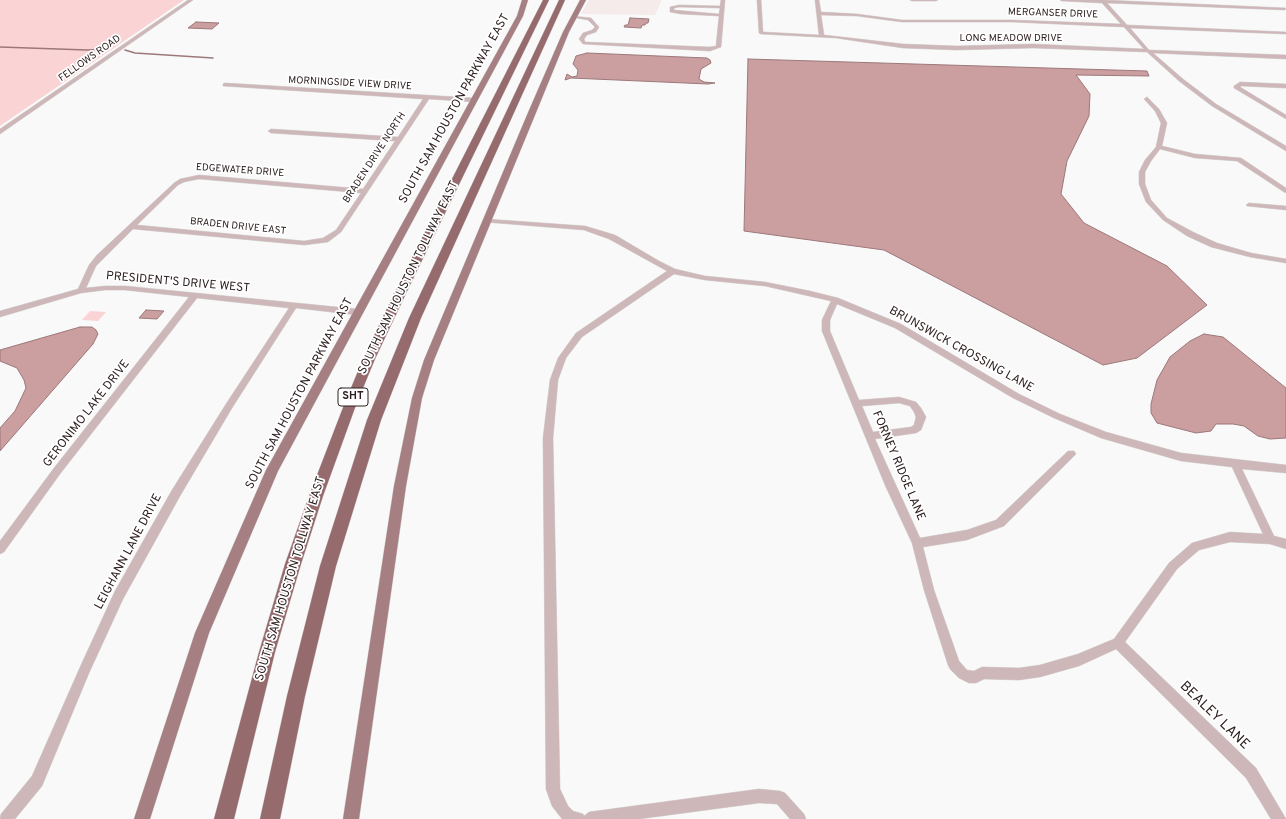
<!DOCTYPE html>
<style>
body{margin:0}
canvas{display:block;background:#f9f9f9}
</style>
<canvas width="1286" height="819"></canvas>
<script>
const g = document.querySelector('canvas').getContext('2d');
g.lineJoin = 'round';
function paint(path, color) {
  g.fillStyle = color;
  g.fill(path, 'evenodd');
}
function toPath(rows) {
  const path = new Path2D();
  for (const r of rows) {
    path.moveTo(r[0], r[1]);
    for (let i = 2; i < r.length; i += 2) path.lineTo(r[i], r[i + 1]);
  }
  return path;
}
function strokePath(path, color, width, dash) {
  g.strokeStyle = color;
  g.lineWidth = width;
  g.lineCap = dash ? 'butt' : 'round';
  g.setLineDash(dash || []);
  g.stroke(path);
}
function write(font, color, halo, rows, align = 'center') {
  g.font = font + ' Overpass,sans-serif';
  g.lineWidth = 3.5;
  g.setLineDash([]);
  g.textBaseline = 'middle';
  g.strokeStyle = halo;
  g.fillStyle = color;
  for (const [text, x, y, turn = 0] of rows) {
    g.save();
    g.translate(x, y);
    g.rotate((+turn || 0) * Math.PI / 180);
    g.textAlign = isNaN(turn) ? turn : align;
    if (halo) g.strokeText(text, 0, 0);
    g.fillText(text, 0, 0);
    g.restore();
  }
}
paint(toPath([
 [589,0,662,0,655,15,581,14]
]), '#f5ebeb');
paint(toPath([
 [0,0,184,0,0,126],
 [90,311,106,312,98,321,82,320]
]), '#fad3d5');
const water = toPath([
 [630,18,649,19,648,23,646,23,645,25,642,25,641,28,624,27,625,25,628,25,630,18],
 [196,22,219,23,212,29,188,28,196,22],
 [587,53,707,58,710,60,711,63,701,69,699,79,704,82,715,83,708,84,571,78,565,80,567,74,572,77,577,76,578,70,573,64,576,56,587,53],
 [748,59,1147,71,1149,76,1076,75,1090,94,1089,116,1067,161,1061,194,1084,223,1167,266,1207,305,1137,358,1103,365,884,250,744,231,748,59],
 [146,310,164,311,157,319,139,318,146,310],
 [80,327,92,327,96,330,98,334,93,344,0,451,0,428,15,411,26,388,24,380,17,368,0,361,0,350,80,327],
 [1204,334,1223,337,1286,388,1286,438,1270,439,1258,436,1244,426,1233,424,1216,424,1211,431,1196,433,1157,423,1151,413,1151,404,1157,380,1170,357,1190,341,1204,334]
]);
paint(water, '#cb9ea0');
strokePath(water, '#9c787a', 1);
strokePath(toPath([
 [0,47,87,50,108,49],
 [125,50,135,53,213,58]
]), '#9c787a', 1.5);
const minor = toPath([
 [188,0,193,0,0,134,0,129,188,0],
 [721,0,725,0,721,47,710,51,583,44,579,39,583,33,592,30,595,27,588,20,571,17,573,16,591,18,599,27,596,32,587,35,584,39,585,42,710,47,716,46,719,16,681,14,670,12,670,7,679,5,720,6,721,0],
 [679,7,720,8,719,14,674,10,674,8,679,7],
 [757,0,761,0,763,32,819,35,815,0,819,0,821,12,857,14,902,20,1012,20,1121,24,1102,3,1062,1,1060,0,1104,0,1286,8,1285,10,1107,3,1127,25,1286,32,1286,34,1130,28,1149,50,1286,55,1286,59,1153,53,1183,79,1216,104,1286,146,1286,151,1212,106,1179,81,1147,52,1033,48,957,50,903,48,836,38,761,34,759,33,757,0],
 [821,15,857,16,902,22,1012,22,1124,27,1144,49,1033,44,957,46,903,44,824,35,821,15],
 [910,0,938,0,936,1,912,1,910,0],
 [1240,82,1286,84,1286,88,1241,86,1240,87,1286,115,1286,119,1234,88,1234,86,1240,82],
 [225,83,474,98,477,100,474,102,429,99,341,232,328,242,304,245,133,229,96,266,86,288,105,286,125,286,357,309,361,312,357,315,296,308,232,408,180,496,123,599,89,673,42,786,15,819,0,819,1,814,32,776,81,665,115,591,172,490,226,404,289,308,197,298,60,474,4,552,0,554,0,541,54,468,189,297,125,290,105,290,81,293,0,317,0,311,78,289,89,265,97,255,174,183,180,179,199,175,363,189,395,141,271,133,268,131,271,129,398,137,423,99,223,86,223,84,225,83],
 [199,179,361,193,336,230,323,238,304,241,137,225,178,185,184,182,199,179],
 [1147,97,1159,109,1167,123,1162,146,1195,154,1241,158,1286,188,1286,193,1284,192,1237,161,1195,158,1160,149,1151,161,1145,172,1145,184,1151,200,1167,218,1193,232,1217,243,1251,253,1286,259,1286,263,1250,257,1211,247,1187,236,1163,220,1146,202,1139,184,1139,172,1145,160,1156,147,1161,123,1155,111,1144,99,1147,97],
 [1249,203,1286,206,1286,210,1247,206,1246,205,1249,203],
 [486,219,585,226,615,235,659,261,675,269,705,276,765,282,810,291,838,298,901,324,1019,394,1060,414,1106,432,1181,453,1286,465,1286,473,1242,469,1274,536,1286,539,1286,549,1270,544,1230,542,1199,550,1177,569,1125,642,1256,768,1286,819,1271,819,1246,778,1116,649,1079,666,1040,677,1019,680,984,679,976,683,969,683,959,678,950,669,948,665,924,590,912,543,885,485,822,331,822,320,831,301,765,286,705,280,674,274,582,337,566,358,558,380,553,438,560,789,568,806,573,811,583,814,584,816,589,812,759,789,780,791,785,793,804,814,806,819,790,819,777,804,759,803,639,819,562,819,552,806,546,789,543,438,550,380,558,358,576,333,667,271,609,239,584,230,484,222,484,220,486,219],
 [837,304,895,328,1013,398,1054,418,1101,438,1181,461,1232,467,1263,534,1230,532,1192,543,1169,563,1114,639,1078,654,1040,665,1019,668,982,667,974,671,967,670,959,661,934,590,923,547,967,540,1004,526,1076,454,1074,451,1068,451,996,520,967,530,920,538,875,439,916,433,921,430,926,417,921,408,916,402,899,397,859,400,830,331,830,320,837,304],
 [899,403,910,406,914,412,916,417,914,425,911,427,873,432,862,406,899,403]
]);
const major = toPath([
 [522,0,528,0,523,16,278,471,209,633,150,819,134,819,195,633,266,470,517,16,522,0],
 [580,0,586,0,569,32,535,115,434,360,422,398,406,486,359,819,343,819,394,486,412,398,424,360,527,115,563,32,580,0]
]);
const highway = toPath([
 [543,0,549,0,409,287,375,359,356,405,323,496,301,564,275,652,234,819,214,819,259,652,285,564,309,496,344,405,363,359,397,287,543,0],
 [559,0,565,0,421,318,381,420,336,566,305,696,280,819,260,819,287,696,320,566,367,420,409,318,559,0]
]);
strokePath(minor, '#d9d6d6', 1);
strokePath(major, '#d9d6d6', 1);
strokePath(highway, '#d9d6d6', 1);
paint(minor, '#cdb7b8');
paint(major, '#a57f81');
paint(highway, '#966b6e');
write('10px', '#2e2020', '#fff', [
 ["MERGANSER DRIVE",1053,14,2],
 ["LONG MEADOW DRIVE",1011,39],
 ["FELLOWS ROAD",90,59,-35],
 ["MORNINGSIDE VIEW DRIVE",350,84,3],
 ["BRADEN DRIVE NORTH",375,158,-57],
 ["EDGEWATER DRIVE",240,171,4],
 ["BRADEN DRIVE EAST",238,227,6]
]);
for (const [x, y, w] of [
 [353,397,30]
]) {
  const box = new Path2D();
  box.roundRect(x - w / 2, y - 9, w, 18, 3);
  g.fillStyle = '#fff';
  g.fill(box);
  strokePath(box, '#2e2020', 1);
}
write('bold 11px', '#2e2020', null, [
 ["SHT",353,397]
]);
write('12px', '#2e2020', '#fff', [
 ["SOUTH SAM HOUSTON PARKWAY EAST",455,109,-61],
 ["SOUTH SAM HOUSTON TOLLWAY EAST",409,278,-64],
 ["PRESIDENT'S DRIVE WEST",178,283,5],
 ["BRUNSWICK CROSSING LANE",961,350,29],
 ["SOUTH SAM HOUSTON PARKWAY EAST",300,394,-62],
 ["GERONIMO LAKE DRIVE",87,414,-52],
 ["FORNEY RIDGE LANE",898,466,67],
 ["LEIGHANN LANE DRIVE",129,552,-62],
 ["SOUTH SAM HOUSTON TOLLWAY EAST",291,579,-73]
]);
write('14px', '#2e2020', '#fff', [
 ["BEALEY LANE",1214,716,44]
]);
</script>
